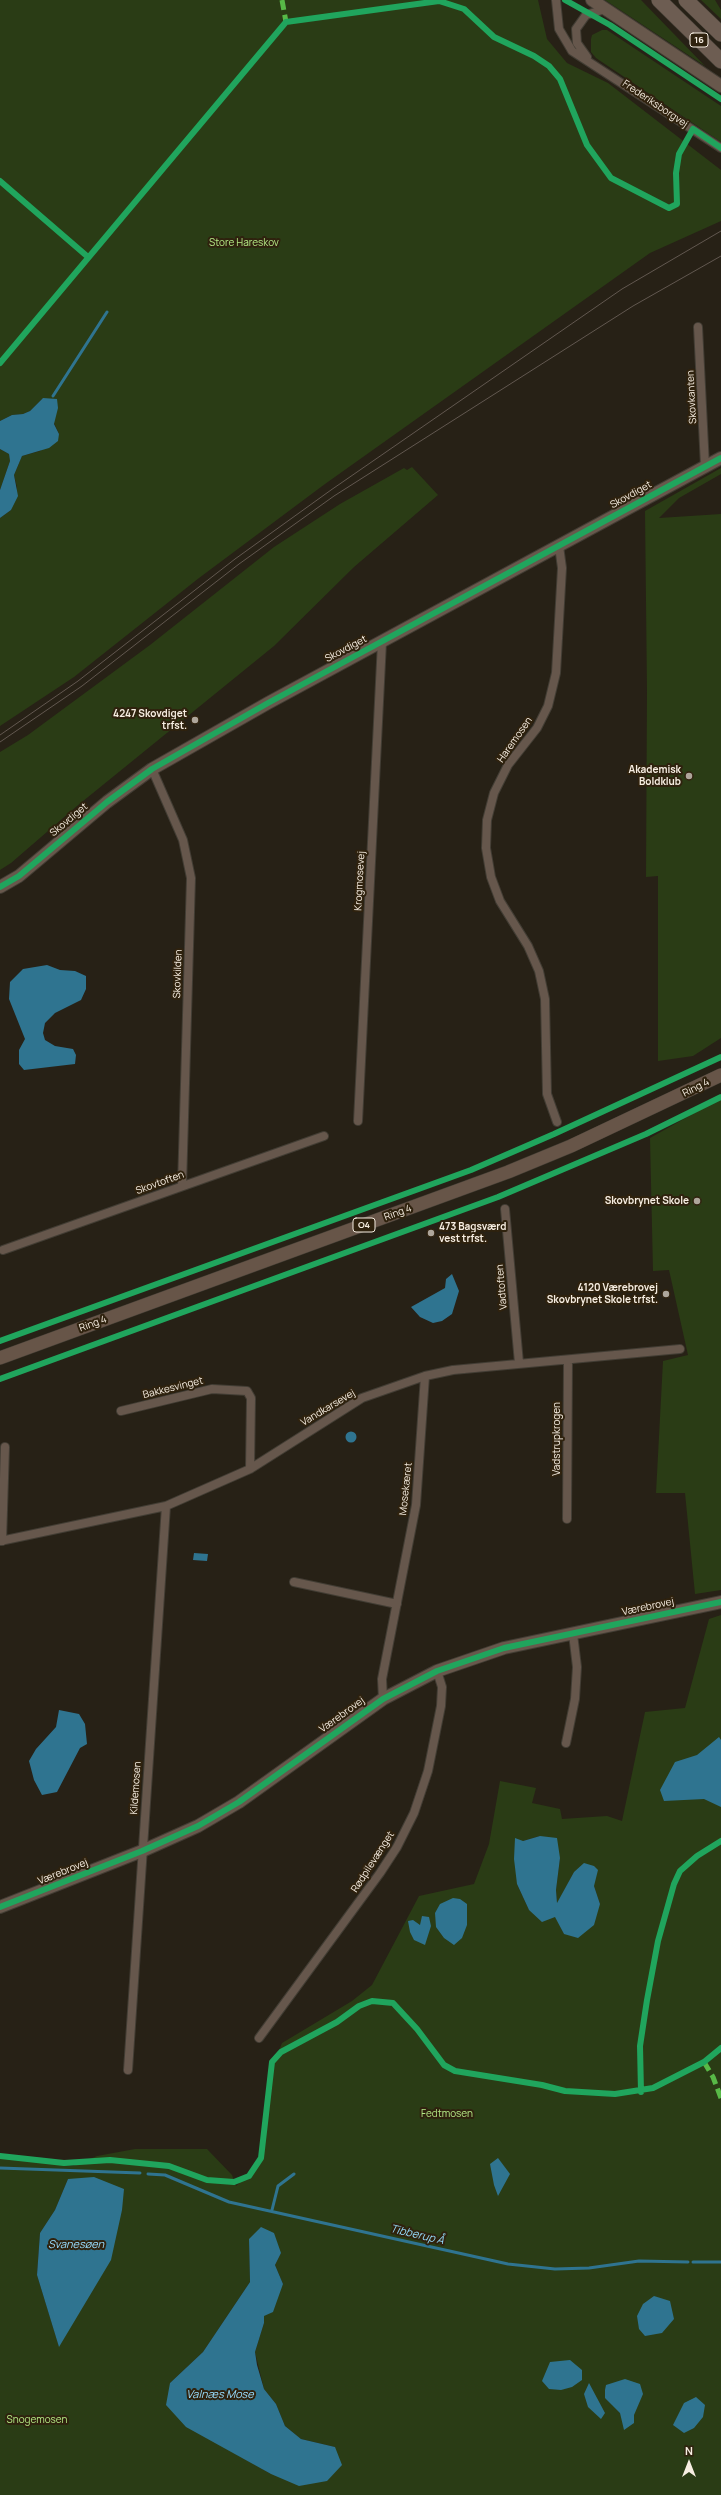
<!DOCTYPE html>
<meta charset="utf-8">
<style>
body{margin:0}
#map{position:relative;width:721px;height:2495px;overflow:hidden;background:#272116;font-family:Manrope,sans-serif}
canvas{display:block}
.north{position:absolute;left:669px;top:2443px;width:40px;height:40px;-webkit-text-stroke:3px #2f220e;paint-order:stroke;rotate:0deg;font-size:11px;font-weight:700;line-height:16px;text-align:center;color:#f7eee2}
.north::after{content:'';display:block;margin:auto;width:14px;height:18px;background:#f7eee2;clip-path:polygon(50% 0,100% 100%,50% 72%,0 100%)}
</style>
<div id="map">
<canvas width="721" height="2495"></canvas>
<div class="north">N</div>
</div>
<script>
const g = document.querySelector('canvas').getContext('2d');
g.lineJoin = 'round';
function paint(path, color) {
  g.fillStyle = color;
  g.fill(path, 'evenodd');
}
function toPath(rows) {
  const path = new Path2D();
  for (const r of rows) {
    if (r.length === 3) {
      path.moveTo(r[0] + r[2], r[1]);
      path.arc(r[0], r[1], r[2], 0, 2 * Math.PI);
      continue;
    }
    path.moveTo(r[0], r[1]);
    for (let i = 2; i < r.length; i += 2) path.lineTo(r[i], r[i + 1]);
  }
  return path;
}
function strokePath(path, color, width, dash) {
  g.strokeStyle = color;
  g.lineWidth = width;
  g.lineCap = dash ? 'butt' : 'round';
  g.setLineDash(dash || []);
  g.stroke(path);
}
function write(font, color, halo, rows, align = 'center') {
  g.font = font + ' Manrope,sans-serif';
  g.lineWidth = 4;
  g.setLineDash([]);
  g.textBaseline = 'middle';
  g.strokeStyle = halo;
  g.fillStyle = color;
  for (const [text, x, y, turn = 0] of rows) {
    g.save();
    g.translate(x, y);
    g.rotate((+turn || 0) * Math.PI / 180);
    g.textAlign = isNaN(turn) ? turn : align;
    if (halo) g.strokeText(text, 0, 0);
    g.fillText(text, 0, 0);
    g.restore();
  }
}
paint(toPath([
 [0,0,538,0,547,39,567,63,608,83,721,170,721,221,650,253,325,484,199,578,74,677,0,726,0,518,11,510,17,487,14,475,22,456,40,451,59,434,43,398,30,411,23,414,12,415,0,421],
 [605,0,641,0,705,66],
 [701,0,715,0,721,10,721,19],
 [602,30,607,30,721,106,721,142,596,58,591,52,591,39,592,35],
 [0,449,9,454,10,461,0,490],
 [412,467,438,495,354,567,274,646,77,806,11,863,0,870,0,752,28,735,150,645,274,547,340,504,404,468,407,470],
 [721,468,721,474,679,498,659,518,721,514,721,1038,693,1056,658,1061,658,876,646,877,647,691,645,511],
 [721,1098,721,1590,695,1594,685,1493,656,1493,663,1361,688,1355,669,1270,653,1271,650,1138],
 [721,1615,721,2495,0,2495,0,2158,73,2166,97,2156,135,2149,207,2149,232,2175,236,2186,258,2165,273,2066,282,2043,352,2001,372,1985,419,1896,474,1884,489,1844,500,1781,536,1788,532,1803,560,1809,562,1819,607,1816,622,1821,645,1712,685,1708,709,1619],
 [540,1836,560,1858,556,1890,557,1904,574,1872,594,1886,600,1904,564,1934,556,1917,529,1910,517,1884,523,1841],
 [68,2179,59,2346,37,2275,40,2233,55,2210],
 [249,2239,281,2253,275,2265,283,2284,263,2316,264,2323,255,2352,264,2389,276,2404,285,2426,301,2439,335,2447,271,2474,222,2446,170,2383,203,2352,250,2282]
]), '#2a3c15');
paint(toPath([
 [43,398,57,399,58,408,54,424,59,434,58,441,49,448,22,456,14,475,18,496,11,510,0,518,0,490,10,461,9,454,0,449,0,421,12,415,23,414,30,411],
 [47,965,60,970,75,971,86,976,86,989,81,1000,55,1013,45,1023,43,1033,45,1040,55,1046,73,1049,76,1055,75,1064,24,1070,19,1064,19,1050,25,1039,9,999,10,982,23,969],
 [452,1274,459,1291,452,1314,442,1321,433,1323,420,1317,411,1307,445,1288,446,1279],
 [351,1437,5.5],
 [194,1553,208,1554,207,1561,193,1560],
 [59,1710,79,1714,85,1724,87,1744,80,1748,57,1792,42,1795,34,1780,29,1761,36,1749,56,1727],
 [719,1737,721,1740,721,1807,704,1799,664,1801,660,1790,675,1762,697,1755],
 [540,1836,557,1838,560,1858,556,1890,557,1903,574,1872,584,1863,594,1866,598,1870,594,1886,600,1904,594,1925,578,1938,564,1934,555,1917,542,1922,529,1910,517,1884,514,1859,515,1838,523,1841],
 [453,1898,460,1899,467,1904,467,1925,462,1938,454,1945,444,1938,436,1927,435,1913,440,1904],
 [422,1916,429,1917,431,1926,425,1945,414,1940,410,1932,408,1921,413,1920,420,1925],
 [498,2158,510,2174,498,2196,494,2185,490,2164],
 [94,2177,124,2189,122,2210,111,2260,59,2347,37,2275,40,2233,55,2210,68,2179],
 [261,2227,274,2233,281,2253,275,2265,283,2284,273,2312,264,2316,264,2323,255,2352,257,2365,264,2389,276,2404,285,2426,301,2439,335,2447,342,2465,327,2481,299,2486,271,2474,186,2427,166,2405,170,2383,203,2352,250,2282,249,2239],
 [654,2296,670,2301,674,2319,662,2333,645,2336,639,2329,637,2316,643,2304],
 [570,2360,582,2370,582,2380,572,2387,561,2390,549,2389,542,2381,550,2362],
 [625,2379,640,2384,643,2394,634,2415,634,2423,624,2430,620,2413,605,2398,605,2390,606,2385],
 [589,2383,605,2413,601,2419,588,2407,584,2394],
 [696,2397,705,2405,703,2417,694,2428,684,2433,673,2425,684,2403]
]), '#2f7490');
strokePath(toPath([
 [53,396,107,312],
 [0,2168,140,2173],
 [148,2174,165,2175,229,2202,508,2264,555,2269,589,2268,639,2261,688,2262],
 [272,2210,278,2186,294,2174],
 [693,2262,721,2262]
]), '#2f7490', 3);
const street = toPath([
 [556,0,559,29,572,51,721,148],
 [587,57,577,43,576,29,586,15,605,9],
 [698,327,705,466],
 [152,769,183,840,191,878,182,1186],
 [358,1121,382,642],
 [557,1122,547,1094,545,999,539,971,528,946,500,901,491,877,486,848,487,820,494,793,508,765,537,728,548,706,556,673,562,568,559,546],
 [505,1209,519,1363],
 [3,1250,324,1136],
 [121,1411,212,1389,247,1391,251,1398,250,1469],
 [567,1519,568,1360],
 [0,1541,166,1506,250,1469,362,1398,425,1376,453,1370,680,1349],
 [2,1541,5,1447],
 [294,1582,397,1604],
 [383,1699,382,1679,416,1505,425,1376],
 [566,1743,575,1699,577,1667,573,1634],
 [259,2038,380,1873,397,1847,414,1813,428,1771,441,1706,442,1687,437,1671],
 [128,2070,166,1506]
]);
const secondary = toPath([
 [592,0,721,86],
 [0,887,19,876,107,802,152,769,268,703,721,458],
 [0,1907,142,1851,198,1826,239,1802,383,1699,437,1671,504,1648,721,1602]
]);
const primary = toPath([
 [0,1358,508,1172,571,1146,721,1075]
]);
const highway = toPath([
 [659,0,721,61],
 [686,0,721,34]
]);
strokePath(street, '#423d34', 10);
strokePath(secondary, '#423d34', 14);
strokePath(primary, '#423d34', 14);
strokePath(highway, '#423d34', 16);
strokePath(street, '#66574c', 8);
strokePath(secondary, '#68584c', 12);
strokePath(primary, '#675548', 13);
strokePath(highway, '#6d5d52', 15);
strokePath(toPath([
 [0,735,78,681,235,559,331,490,622,289,721,231],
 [0,742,82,686,239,564,334,496,633,306,721,256]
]), '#625850', 1);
strokePath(toPath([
 [282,0,286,22],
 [704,2062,713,2077,721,2098]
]), '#58b947', 5, [10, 5]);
strokePath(toPath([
 [565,0,610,25,721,99],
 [0,181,88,257],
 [0,363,286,22,439,1,464,9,494,37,534,56,549,66,560,79,587,145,611,178,669,208,677,204,676,173,679,154,693,129,721,148],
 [0,887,19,876,107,802,152,769,268,703,721,458],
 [0,1341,471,1170,554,1134,721,1057],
 [0,1379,498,1197,646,1134,721,1097],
 [0,1907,142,1851,198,1826,239,1802,383,1699,437,1671,504,1648,721,1602],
 [641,2092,640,2046,647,2000,658,1941,674,1884,680,1871,697,1856,721,1841],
 [0,2156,64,2163,110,2160,169,2166,207,2180,234,2182,249,2176,261,2158,272,2062,281,2052,337,2022,359,2006,372,2001,393,2003,417,2029,444,2065,455,2071,542,2085,565,2091,615,2094,653,2088,704,2062,721,2048]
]), '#20a55d', 6);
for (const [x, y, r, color] of [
 [195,720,4,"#aea69b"],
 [689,776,4,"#aea69b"],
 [697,1201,4,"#aea69b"],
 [431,1233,4,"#aea69b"],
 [666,1294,4,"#aea69b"]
]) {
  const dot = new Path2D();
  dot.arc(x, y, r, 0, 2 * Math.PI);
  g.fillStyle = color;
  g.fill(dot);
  strokePath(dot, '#2f220e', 1.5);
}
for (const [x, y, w] of [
 [699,40,18],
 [364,1225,22]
]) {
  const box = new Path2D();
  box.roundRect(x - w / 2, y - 7, w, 14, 3);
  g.fillStyle = '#2f220e';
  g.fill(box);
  strokePath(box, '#f7eee2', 1);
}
write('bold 9px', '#f7eee2', null, [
 ["16",699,40],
 ["O4",364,1225]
]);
write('10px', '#f7eee2', '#2f220e', [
 ["Frederiksborgvej",655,104,34],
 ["Skovkanten",692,397,-93],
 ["Skovdiget",631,495,-29],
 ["Skovdiget",346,649,-28],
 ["Haremosen",515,740,-55],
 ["Skovdiget",69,820,-40],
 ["Krogmosevej",360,881,-87],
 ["Skovkilden",178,974,-88],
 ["Ring 4",696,1088,-26],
 ["Skovtoften",160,1183,-20],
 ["Ring 4",398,1213,-20],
 ["Vadtoften",502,1287,-95],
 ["Ring 4",93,1324,-20],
 ["Bakkesvinget",173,1388,-14],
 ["Vandkarsevej",328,1408,-31],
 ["Vadstrupkrogen",557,1439,-90],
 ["Mosekæret",406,1489,-84],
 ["Værebrovej",648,1607,-12],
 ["Værebrovej",342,1715,-36],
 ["Kildemosen",136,1788,-86],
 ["Rødpilevænget",373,1862,-57],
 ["Værebrovej",63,1872,-22]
]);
write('10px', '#b4e985', '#2f220e', [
 ["Store Hareskov",244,243],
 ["Fedtmosen",447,2114],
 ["Snogemosen",37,2420]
]);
write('bold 10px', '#f7eee2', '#2f220e', [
 ["4247 Skovdiget",187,714],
 ["trfst.",187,726],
 ["Akademisk",681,770],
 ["Boldklub",681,782],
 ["Skovbrynet Skole",689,1201],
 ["473 Bagsværd",439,1227,"left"],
 ["vest trfst.",439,1239,"left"],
 ["4120 Værebrovej",658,1288],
 ["Skovbrynet Skole trfst.",658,1300]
], 'right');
write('italic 11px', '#96dcfe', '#2f220e', [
 ["Tibberup Å",417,2235,13],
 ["Svanesøen",76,2245],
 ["Valnæs Mose",220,2395]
]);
</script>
